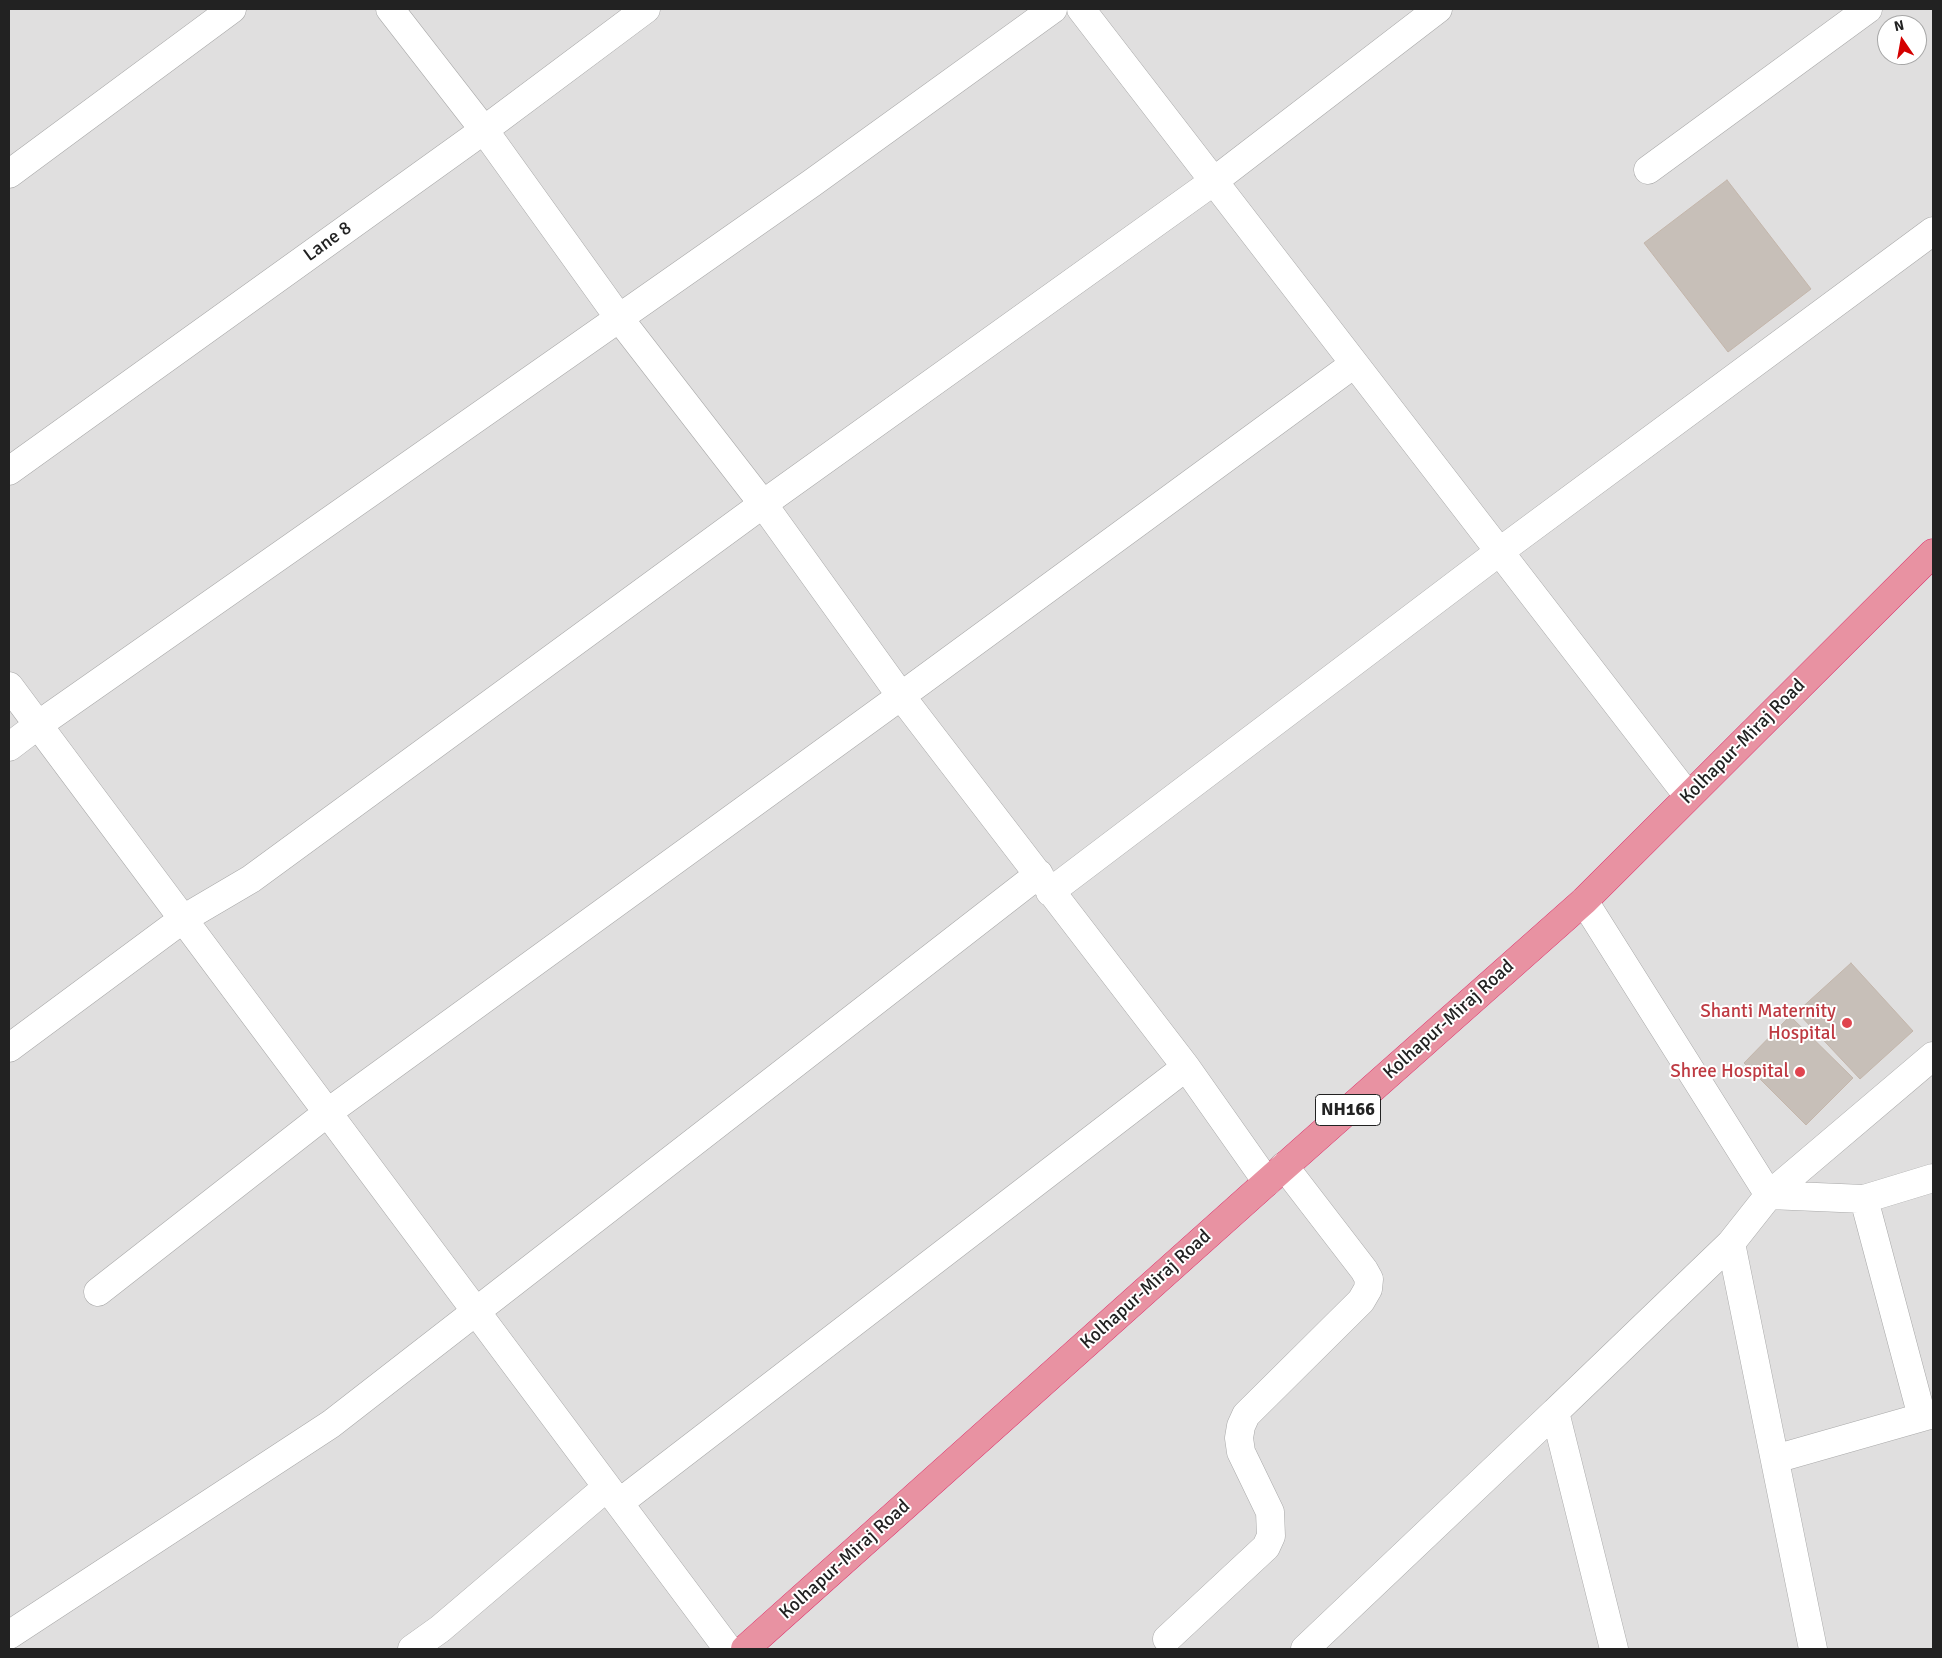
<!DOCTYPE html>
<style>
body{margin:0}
#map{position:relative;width:1942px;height:1658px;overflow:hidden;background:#f2efe9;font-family:Signika,sans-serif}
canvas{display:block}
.frame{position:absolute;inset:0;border:10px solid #222;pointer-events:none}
.north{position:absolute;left:1877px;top:15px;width:50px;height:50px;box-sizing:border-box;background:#fff;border:1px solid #a7a7a7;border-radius:50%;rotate:348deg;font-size:14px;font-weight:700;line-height:20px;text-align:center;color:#222}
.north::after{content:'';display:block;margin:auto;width:18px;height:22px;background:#d40000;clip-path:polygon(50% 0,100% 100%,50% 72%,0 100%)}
</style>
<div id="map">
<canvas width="1942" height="1658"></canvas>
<div class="frame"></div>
<div class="north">N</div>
</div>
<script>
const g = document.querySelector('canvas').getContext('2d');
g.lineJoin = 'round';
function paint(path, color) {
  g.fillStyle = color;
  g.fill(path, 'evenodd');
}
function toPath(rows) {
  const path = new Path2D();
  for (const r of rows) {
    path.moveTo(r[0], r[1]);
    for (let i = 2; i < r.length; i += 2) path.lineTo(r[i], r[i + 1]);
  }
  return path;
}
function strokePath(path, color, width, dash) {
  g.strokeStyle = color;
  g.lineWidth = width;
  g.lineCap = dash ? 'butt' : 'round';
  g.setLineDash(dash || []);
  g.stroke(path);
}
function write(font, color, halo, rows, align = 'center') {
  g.font = font + ' Signika,sans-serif';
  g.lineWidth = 4;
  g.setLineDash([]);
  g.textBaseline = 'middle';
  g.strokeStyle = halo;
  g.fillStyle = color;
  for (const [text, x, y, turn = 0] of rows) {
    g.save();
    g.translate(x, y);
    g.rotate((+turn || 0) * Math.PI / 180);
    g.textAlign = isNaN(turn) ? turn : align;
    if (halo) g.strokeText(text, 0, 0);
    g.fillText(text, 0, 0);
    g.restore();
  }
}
paint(toPath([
 [9,9,1933,9,1933,1649,9,1649],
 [1887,25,1917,25,1917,55,1887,55]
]), '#e0dfdf');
const building = toPath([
 [1727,180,1811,289,1728,352,1644,243,1727,180],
 [1851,963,1913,1031,1860,1079,1797,1012,1851,963],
 [1790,1016,1853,1078,1806,1125,1744,1063,1790,1016]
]);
paint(building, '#c7bfb8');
strokePath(building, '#c4b6ab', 1);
const street = toPath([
 [390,9,484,130,619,318,763,504,901,696,1186,1067,1267,1182],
 [1081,9,1688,796],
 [1648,170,1868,9],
 [9,174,232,9],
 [9,471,484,130,646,9],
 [9,686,728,1649],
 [9,747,38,725,812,183,1053,9],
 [1050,892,1499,552,1933,231],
 [1584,901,1769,1195,1933,1056],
 [9,1048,183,919,251,879,763,504,1214,181,1438,9],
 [1864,1199,1922,1417],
 [1731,1243,1813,1649],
 [98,1292,327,1113,901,696,1354,364],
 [1775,1459,1933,1414],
 [619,1503,1186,1067],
 [9,1635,331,1424,1039,874],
 [1167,1639,1266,1547,1271,1536,1270,1512,1241,1452,1239,1438,1241,1426,1246,1415,1361,1301,1368,1289,1369,1279,1364,1270,1284,1166],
 [412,1649,440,1629,607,1487],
 [1305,1649,1555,1412],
 [1614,1649,1555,1412,1731,1243,1769,1195,1864,1199,1933,1178]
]);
const highway = toPath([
 [745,1649,1267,1182,1584,901,1933,553]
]);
strokePath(street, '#a9a9a9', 29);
strokePath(highway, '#dc2a67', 29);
strokePath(street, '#fff', 28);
strokePath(highway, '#e892a2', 28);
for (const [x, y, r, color] of [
 [1847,1023,6,"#e0444e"],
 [1800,1072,6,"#e0444e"]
]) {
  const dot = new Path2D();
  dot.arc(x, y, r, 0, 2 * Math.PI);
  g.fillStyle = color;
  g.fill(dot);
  strokePath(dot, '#fff', 2);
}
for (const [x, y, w] of [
 [1348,1110,65]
]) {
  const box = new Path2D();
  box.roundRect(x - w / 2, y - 15.5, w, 31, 4);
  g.fillStyle = '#fff';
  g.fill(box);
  strokePath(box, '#222', 1);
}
write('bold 18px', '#222', null, [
 ["NH166",1348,1110]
]);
write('19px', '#222', '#fff', [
 ["Lane 8",328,242,-36],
 ["Kolhapur-Miraj Road",1743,742,-45],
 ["Kolhapur-Miraj Road",1449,1020,-42],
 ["Kolhapur-Miraj Road",1146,1290,-42],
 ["Kolhapur-Miraj Road",845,1560,-42]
]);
write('19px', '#be3a42', '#fff', [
 ["Shanti Maternity",1836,1012],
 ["Hospital",1836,1034],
 ["Shree Hospital",1789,1072]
], 'right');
</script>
